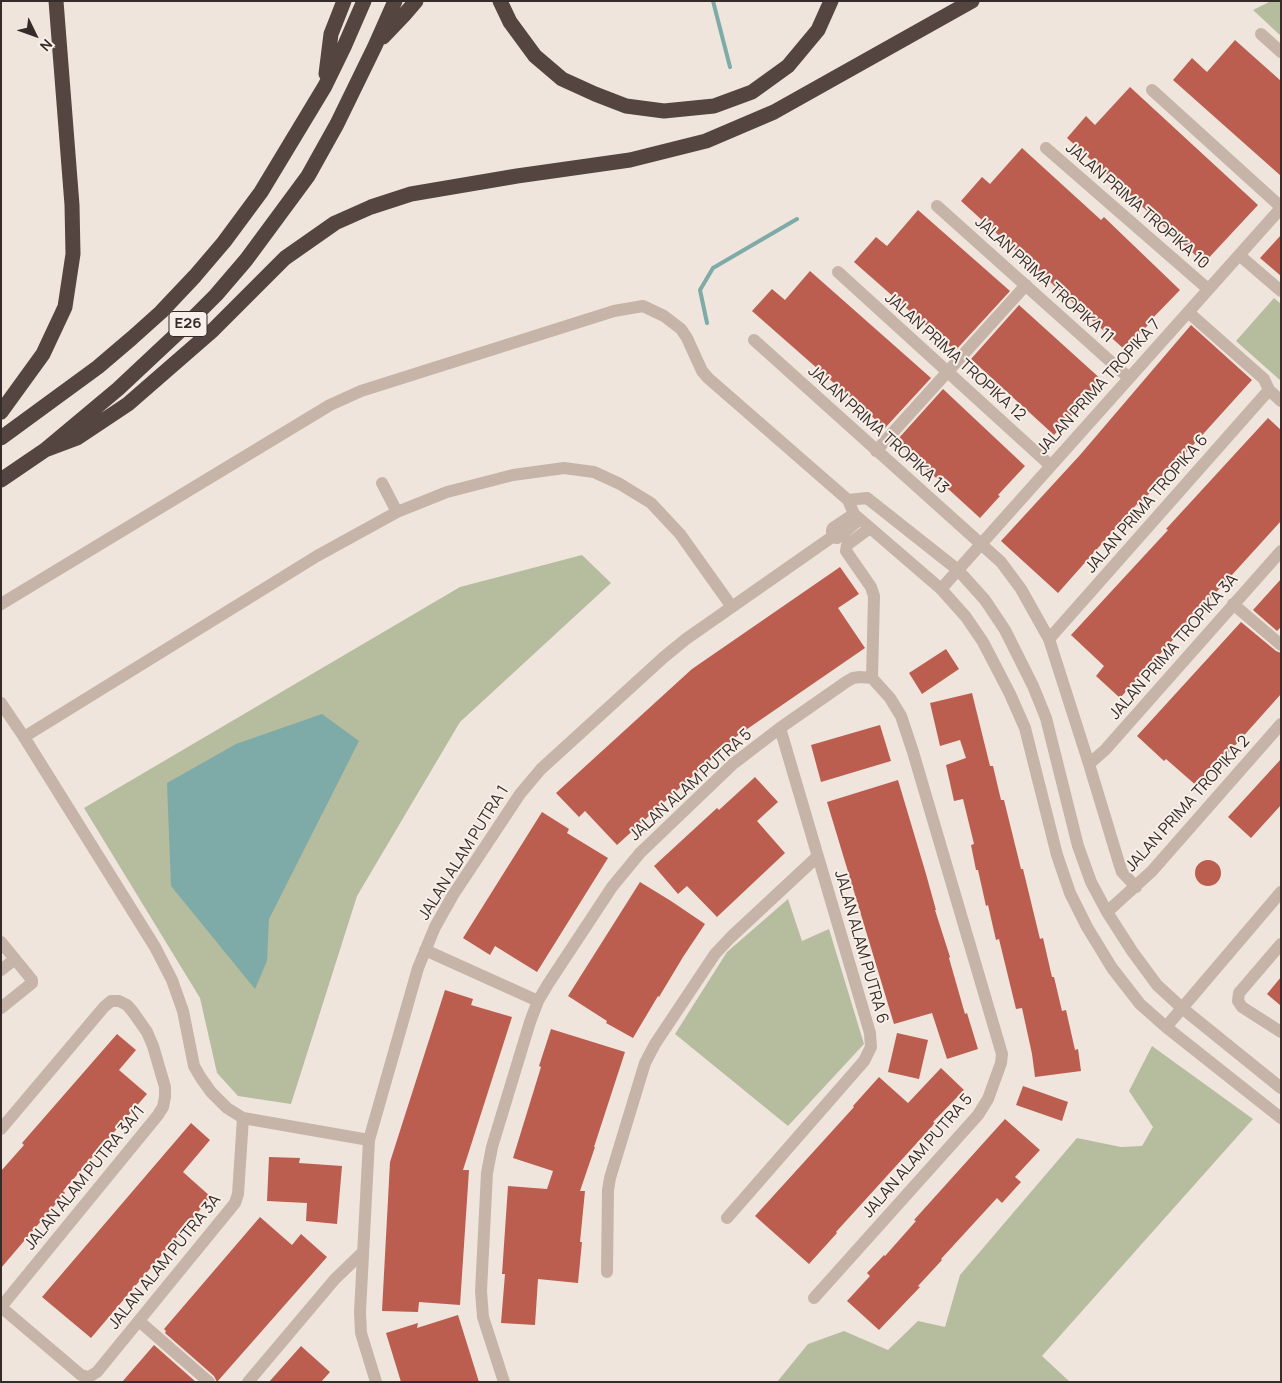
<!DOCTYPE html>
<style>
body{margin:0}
#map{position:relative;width:1282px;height:1383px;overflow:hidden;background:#f0e5dc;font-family:Manrope,sans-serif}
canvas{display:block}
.frame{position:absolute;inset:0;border:2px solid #352b28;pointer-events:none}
.north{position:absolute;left:10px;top:10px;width:50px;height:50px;-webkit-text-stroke:4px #f8efe8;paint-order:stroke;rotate:132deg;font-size:14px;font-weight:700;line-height:20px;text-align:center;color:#352b28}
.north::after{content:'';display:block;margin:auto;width:18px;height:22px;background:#352b28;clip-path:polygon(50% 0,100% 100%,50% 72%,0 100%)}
</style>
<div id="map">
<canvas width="1282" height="1383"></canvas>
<div class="frame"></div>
<div class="north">N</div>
</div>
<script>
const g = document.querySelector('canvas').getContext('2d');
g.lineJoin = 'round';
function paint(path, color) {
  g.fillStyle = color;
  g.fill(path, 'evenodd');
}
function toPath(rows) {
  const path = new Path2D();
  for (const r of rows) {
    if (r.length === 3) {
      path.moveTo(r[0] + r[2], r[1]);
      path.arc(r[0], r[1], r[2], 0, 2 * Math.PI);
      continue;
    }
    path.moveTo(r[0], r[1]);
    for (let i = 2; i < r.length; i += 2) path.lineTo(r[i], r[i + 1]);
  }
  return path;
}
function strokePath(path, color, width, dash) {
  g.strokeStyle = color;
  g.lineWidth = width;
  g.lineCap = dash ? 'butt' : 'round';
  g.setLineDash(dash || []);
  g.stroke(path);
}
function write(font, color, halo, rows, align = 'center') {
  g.font = font + ' Manrope,sans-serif';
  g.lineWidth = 4;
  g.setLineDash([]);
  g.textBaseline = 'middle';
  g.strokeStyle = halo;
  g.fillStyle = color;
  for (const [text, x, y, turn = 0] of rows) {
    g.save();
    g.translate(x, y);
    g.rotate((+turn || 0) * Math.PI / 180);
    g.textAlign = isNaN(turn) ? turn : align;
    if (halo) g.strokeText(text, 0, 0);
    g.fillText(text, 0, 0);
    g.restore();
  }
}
paint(toPath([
 [1271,1,1281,1,1281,36,1253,10],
 [1274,298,1281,304,1281,381,1236,341],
 [582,555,611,583,460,722,357,896,291,1104,238,1096,217,1073,200,998,84,808,460,587],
 [788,899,802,941,829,929,864,1044,788,1126,675,1034,727,952],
 [1152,1046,1253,1119,1042,1356,1070,1382,777,1382,808,1344,844,1331,888,1350,918,1321,945,1327,960,1275,1077,1138,1121,1147,1142,1146,1153,1127,1129,1091]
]), '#b6bd9e');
paint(toPath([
 [322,714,359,741,269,919,267,961,255,989,171,886,167,783,236,744]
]), '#7eaaa8');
strokePath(toPath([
 [713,1,730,67],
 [707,323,700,290,713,268,797,219]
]), '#7eaaa8', 4);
paint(toPath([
 [1235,40,1281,81,1281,176,1173,80,1192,58,1207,72],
 [1130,87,1258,205,1204,263,1067,138,1086,116,1095,125],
 [1022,148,1101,220,1104,217,1180,290,1147,324,1148,325,1125,350,961,201,982,177,990,184],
 [918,210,1010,291,955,351,854,262,876,237,887,246],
 [1281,235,1281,276,1260,258],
 [810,271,931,378,885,428,752,311,772,289,785,300],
 [1019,305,1103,381,1054,435,971,359],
 [1191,325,1252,380,1138,506,1137,504,1058,593,1001,541,1080,455],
 [943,389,1025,466,998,495,1000,496,980,518,900,445,902,443,898,439],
 [1268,418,1281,430,1281,521,1120,698,1096,676,1104,666,1071,635,1168,530,1166,529],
 [840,567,859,594,838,608,865,648,737,736,617,845,585,811,579,817,556,793,692,669],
 [1281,579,1281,627,1277,631,1253,610],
 [1241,622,1276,651,1281,653,1281,694,1198,787,1166,759,1164,761,1137,736],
 [946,649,959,669,922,694,909,673],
 [972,693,990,766,993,766,1001,800,1004,800,1021,869,1023,869,1040,939,1043,938,1052,977,1054,977,1062,1011,1066,1010,1075,1050,1078,1049,1081,1071,1035,1077,1032,1054,1022,1008,1016,1009,999,939,996,940,988,905,986,906,978,870,976,870,971,845,974,844,963,799,954,801,946,765,966,758,960,740,940,746,930,703],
 [880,725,891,761,821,782,811,745],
 [1281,759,1281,805,1251,838,1228,817],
 [755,777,778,802,757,821,785,853,717,917,687,886,678,894,654,866,717,808,719,810],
 [898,780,926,874,936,910,935,910,950,957,949,958,965,1014,967,1013,978,1049,947,1059,932,1013,894,1024,827,802],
 [542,812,569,829,567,833,608,858,537,972,495,946,490,955,463,938],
 [1208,873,13],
 [640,882,671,901,705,924,683,957,659,997,658,996,633,1038,606,1023,607,1021,568,996],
 [1281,977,1281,1006,1267,994],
 [445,990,473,999,471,1005,512,1017,463,1170,469,1170,460,1305,419,1302,418,1312,382,1311,390,1162],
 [551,1029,625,1052,594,1147,595,1147,580,1191,585,1191,580,1242,582,1242,578,1283,538,1279,535,1325,501,1323,505,1274,502,1274,508,1186,547,1189,553,1171,513,1158,541,1067,539,1066],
 [897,1033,928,1040,919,1079,888,1072],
 [117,1034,136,1050,119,1070,147,1094,63,1191,65,1193,1,1268,1,1171,24,1145,22,1143],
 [941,1068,964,1090,933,1122,935,1123,836,1232,837,1233,809,1264,755,1216,854,1107,853,1106,879,1077,908,1103],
 [1023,1086,1068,1102,1062,1121,1016,1105],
 [1005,1119,1040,1150,1015,1177,1021,1182,1002,1203,997,1198,941,1259,942,1260,918,1286,920,1287,879,1330,847,1301,870,1276,867,1273,884,1255,885,1256,916,1221,914,1220],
 [191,1123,210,1140,183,1172,211,1197,91,1338,42,1297],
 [269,1157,300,1158,299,1163,342,1166,337,1224,306,1221,307,1203,267,1201],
 [260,1217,292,1245,301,1234,327,1257,217,1382,214,1376,165,1333,166,1331,164,1329],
 [458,1315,479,1382,401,1382,386,1333,418,1323,417,1328],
 [154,1345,196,1382,122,1382],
 [301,1346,330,1372,321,1382,269,1382]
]), '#bb5e4f');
strokePath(toPath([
 [1261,34,1281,52],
 [1152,90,1281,207],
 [1046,148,1208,289],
 [937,206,1129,378],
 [1239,255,1281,291],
 [838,272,1051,466],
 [1188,312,1264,379,1269,390,1281,401],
 [754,340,1001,562,1021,589,1049,639,1089,764,1119,863,1122,872,1136,887],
 [876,451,1026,285],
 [382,483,397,512],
 [848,500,867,498,958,570,985,600,1005,630,1033,686,1046,718,1078,846,1091,882,1107,912,1132,951,1157,985,1182,1008,1281,1088],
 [870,528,847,545,846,551,871,587,874,596,872,678],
 [832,537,837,538,860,519],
 [832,537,832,530,833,528,854,514],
 [941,589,1281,208],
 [1,604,330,405,361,391,614,311,643,306,664,316,681,329,687,338,702,371,708,378,848,500,854,514,941,589,966,617,983,642,1010,694,1025,728,1057,855,1070,893,1087,927,1112,968,1140,1004,1166,1027,1281,1118],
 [1233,604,1281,645],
 [1049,639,1269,390],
 [1,703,24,737,155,947,172,980,183,1011,194,1066,201,1078,211,1092,227,1108,243,1118,369,1140],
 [24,737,317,556,397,512,447,492,513,475,564,468,594,472,620,484,651,503,680,534,732,607],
 [1089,764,1105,750,1120,733,1281,551],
 [1107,912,1152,871,1281,724],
 [1,942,32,980,32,983,1,1008],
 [1281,944,1239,993,1238,1001,1242,1007,1281,1032],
 [425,950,538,1001],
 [1,970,15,959],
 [1166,1027,1281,892],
 [1,1129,104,1007,111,1001,119,1001,127,1005,133,1012,147,1032,153,1046,165,1087,165,1097,163,1107,158,1115,1,1307],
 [727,1218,864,1061,871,1047,870,1033,780,728],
 [607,1272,608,1190,610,1178,645,1063,655,1044,715,954,731,937,818,856],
 [1,1307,81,1375,89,1377,97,1372,235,1203,238,1194,243,1118],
 [139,1321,209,1382],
 [248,1382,335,1279,363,1252],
 [376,1382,361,1333,360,1312,369,1140,418,968,435,927,453,895,520,794,541,769,664,657,686,639,832,537],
 [504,1382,483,1317,481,1291,487,1173,492,1147,530,1022,538,1001,548,984,612,887,640,853,733,764,780,728,846,682,853,678,860,677,872,678,890,698,901,716,913,752,1002,1054,1001,1063,988,1099,978,1115,814,1298]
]), '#c7b4a9', 12);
strokePath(toPath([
 [500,1,510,22,535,56,562,79,595,94,626,106,664,111,714,106,752,92,788,66,818,30,831,1],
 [383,37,404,15,416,1],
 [326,74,331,34,344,1],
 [1,412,43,354,65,307,73,254,72,205,56,1],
 [1,438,98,367,132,338,161,312,195,276,224,242,261,192,325,86,344,47,364,1],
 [45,450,77,438,128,404,213,330,285,258,335,223,371,207,411,194,517,176,630,160,706,141,774,112,972,1],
 [1,480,45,450,118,389,182,329,216,295,246,260,308,176,337,124,375,46,395,1]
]), '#554540', 15);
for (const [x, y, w] of [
 [188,324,38]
]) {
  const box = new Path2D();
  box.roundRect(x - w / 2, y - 12.5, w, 25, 4);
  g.fillStyle = '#f8efe8';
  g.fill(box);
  strokePath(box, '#352b28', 1);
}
write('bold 15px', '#352b28', null, [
 ["E26",188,324]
]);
write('16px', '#352b28', '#f8efe8', [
 ["JALAN PRIMA TROPIKA 10",1137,206,41],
 ["JALAN PRIMA TROPIKA 11",1044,280,42],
 ["JALAN PRIMA TROPIKA 12",955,357,42],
 ["JALAN PRIMA TROPIKA 7",1099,387,-48],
 ["JALAN PRIMA TROPIKA 13",878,430,42],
 ["JALAN PRIMA TROPIKA 6",1147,504,-49],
 ["JALAN PRIMA TROPIKA 3A",1174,647,-49],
 ["JALAN ALAM PUTRA 5",691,785,-42],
 ["JALAN PRIMA TROPIKA 2",1188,804,-48],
 ["JALAN ALAM PUTRA 1",464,853,-58],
 ["JALAN ALAM PUTRA 6",861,947,74],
 ["JALAN ALAM PUTRA 5",918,1156,-49],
 ["JALAN ALAM PUTRA 3A/1",85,1178,-51],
 ["JALAN ALAM PUTRA 3A",165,1262,-51]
]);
</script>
